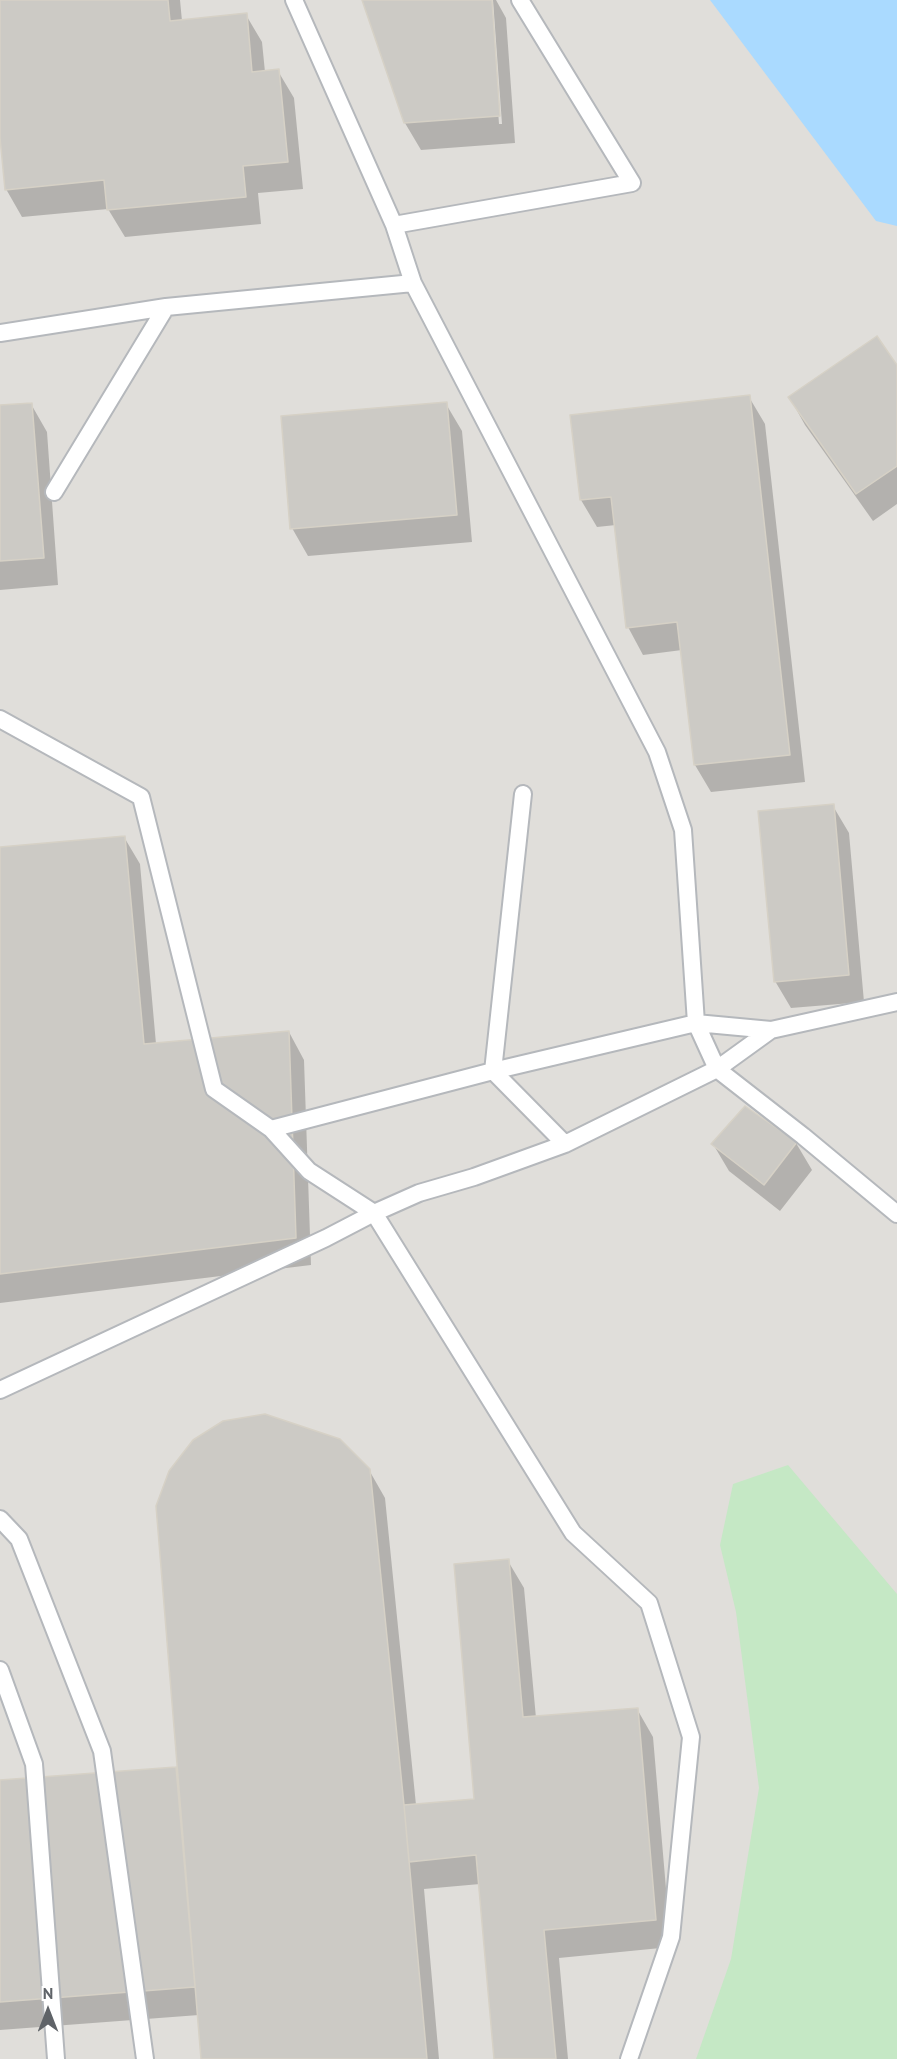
<!DOCTYPE html>
<style>
body{margin:0}
#map{position:relative;width:897px;height:2059px;overflow:hidden;background:#f1efe8;font-family:"PT Sans",sans-serif}
canvas{display:block}
.north{position:absolute;left:18px;top:1981px;width:60px;height:60px;-webkit-text-stroke:4px #fff;paint-order:stroke;rotate:0deg;font-size:16px;font-weight:700;line-height:24px;text-align:center;color:#5f6368}
.north::after{content:'';display:block;margin:auto;width:21px;height:27px;background:#5f6368;clip-path:polygon(50% 0,100% 100%,50% 72%,0 100%)}
</style>
<div id="map">
<canvas width="897" height="2059"></canvas>
<div class="north">N</div>
</div>
<script>
const g = document.querySelector('canvas').getContext('2d');
g.lineJoin = 'round';
function paint(path, color) {
  g.fillStyle = color;
  g.fill(path, 'evenodd');
}
function toPath(rows) {
  const path = new Path2D();
  for (const r of rows) {
    path.moveTo(r[0], r[1]);
    for (let i = 2; i < r.length; i += 2) path.lineTo(r[i], r[i + 1]);
  }
  return path;
}
function strokePath(path, color, width, dash) {
  g.strokeStyle = color;
  g.lineWidth = width;
  g.lineCap = dash ? 'butt' : 'round';
  g.setLineDash(dash || []);
  g.stroke(path);
}
paint(toPath([
 [0,0,897,0,897,2059,0,2059]
]), '#e0deda');
paint(toPath([
 [788,1465,897,1594,897,2059,696,2059,731,1959,759,1788,736,1612,720,1545,733,1484]
]), '#c5e8c5');
paint(toPath([
 [710,0,897,0,897,226,876,221]
]), '#aadaff');
paint(toPath([
 [0,0,180,0,182,21,246,15,262,42,265,72,278,71,294,98,303,189,258,193,261,224,125,237,108,209,22,217,6,189,0,122],
 [363,0,490,0,499,124,502,124,493,0,496,0,506,18,515,143,421,150,405,123],
 [897,367,897,504,873,521,805,425,790,398],
 [749,397,765,424,805,782,711,792,695,765,682,650,643,655,628,627,616,525,597,527,581,500],
 [31,404,47,432,58,585,0,590,0,406],
 [446,404,462,431,472,542,308,556,292,528],
 [833,806,849,833,864,1002,791,1008,775,981],
 [124,837,140,864,156,1044,289,1032,304,1060,311,1265,0,1303,0,848],
 [796,1143,812,1170,780,1211,729,1171,713,1144],
 [369,1470,385,1498,416,1805,476,1800,508,1561,524,1588,536,1718,637,1709,653,1737,671,1947,559,1958,568,2059,496,2059,480,1884,424,1889,439,2059,203,2059,199,2015,0,2030,0,1781,178,1768]
]), '#0003');
const building = toPath([
 [0,0,168,0,170,21,247,13,252,72,279,69,288,162,243,166,246,197,107,210,104,180,5,190,0,138,0,0],
 [362,0,492,0,500,116,404,123,362,0],
 [877,336,897,365,897,466,856,494,788,397,877,336],
 [750,395,790,755,694,765,677,622,626,628,611,497,580,500,570,415,750,395],
 [447,402,457,515,290,529,281,416,447,402],
 [32,403,44,558,0,561,0,405,32,403],
 [834,804,849,975,774,982,758,811,834,804],
 [125,836,144,1044,289,1031,296,1238,0,1274,0,847,125,836],
 [745,1106,797,1142,764,1185,711,1144,745,1106],
 [265,1414,340,1439,370,1469,404,1805,427,2059,201,2059,156,1506,169,1471,193,1440,223,1421,265,1414],
 [509,1559,523,1717,638,1708,656,1920,544,1930,556,2059,494,2059,476,1855,409,1862,404,1805,474,1799,454,1564,509,1559],
 [176,1767,195,1987,0,2002,0,1780,176,1767]
]);
paint(building, '#cccac5');
strokePath(building, '#d6d1c6', 1.5);
const service = toPath([
 [294,0,394,225,413,283],
 [394,225,632,183,520,0],
 [0,333,166,307,413,283,657,752,683,830,696,1023,493,1071,271,1129,214,1089,141,797,0,719],
 [54,492,166,307],
 [523,794,493,1071,565,1144],
 [771,1030,717,1069,696,1023,771,1030,897,1002],
 [271,1129,309,1171,374,1213,419,1193,474,1177,565,1144,717,1069,803,1136,897,1214],
 [0,1390,326,1238,374,1213,573,1533,649,1603,691,1737,671,1937,629,2059],
 [0,1519,19,1539,102,1751,145,2059],
 [0,1670,34,1764,56,2059]
]);
strokePath(service, '#b5b8bc', 20);
strokePath(service, '#fff', 16);
</script>
